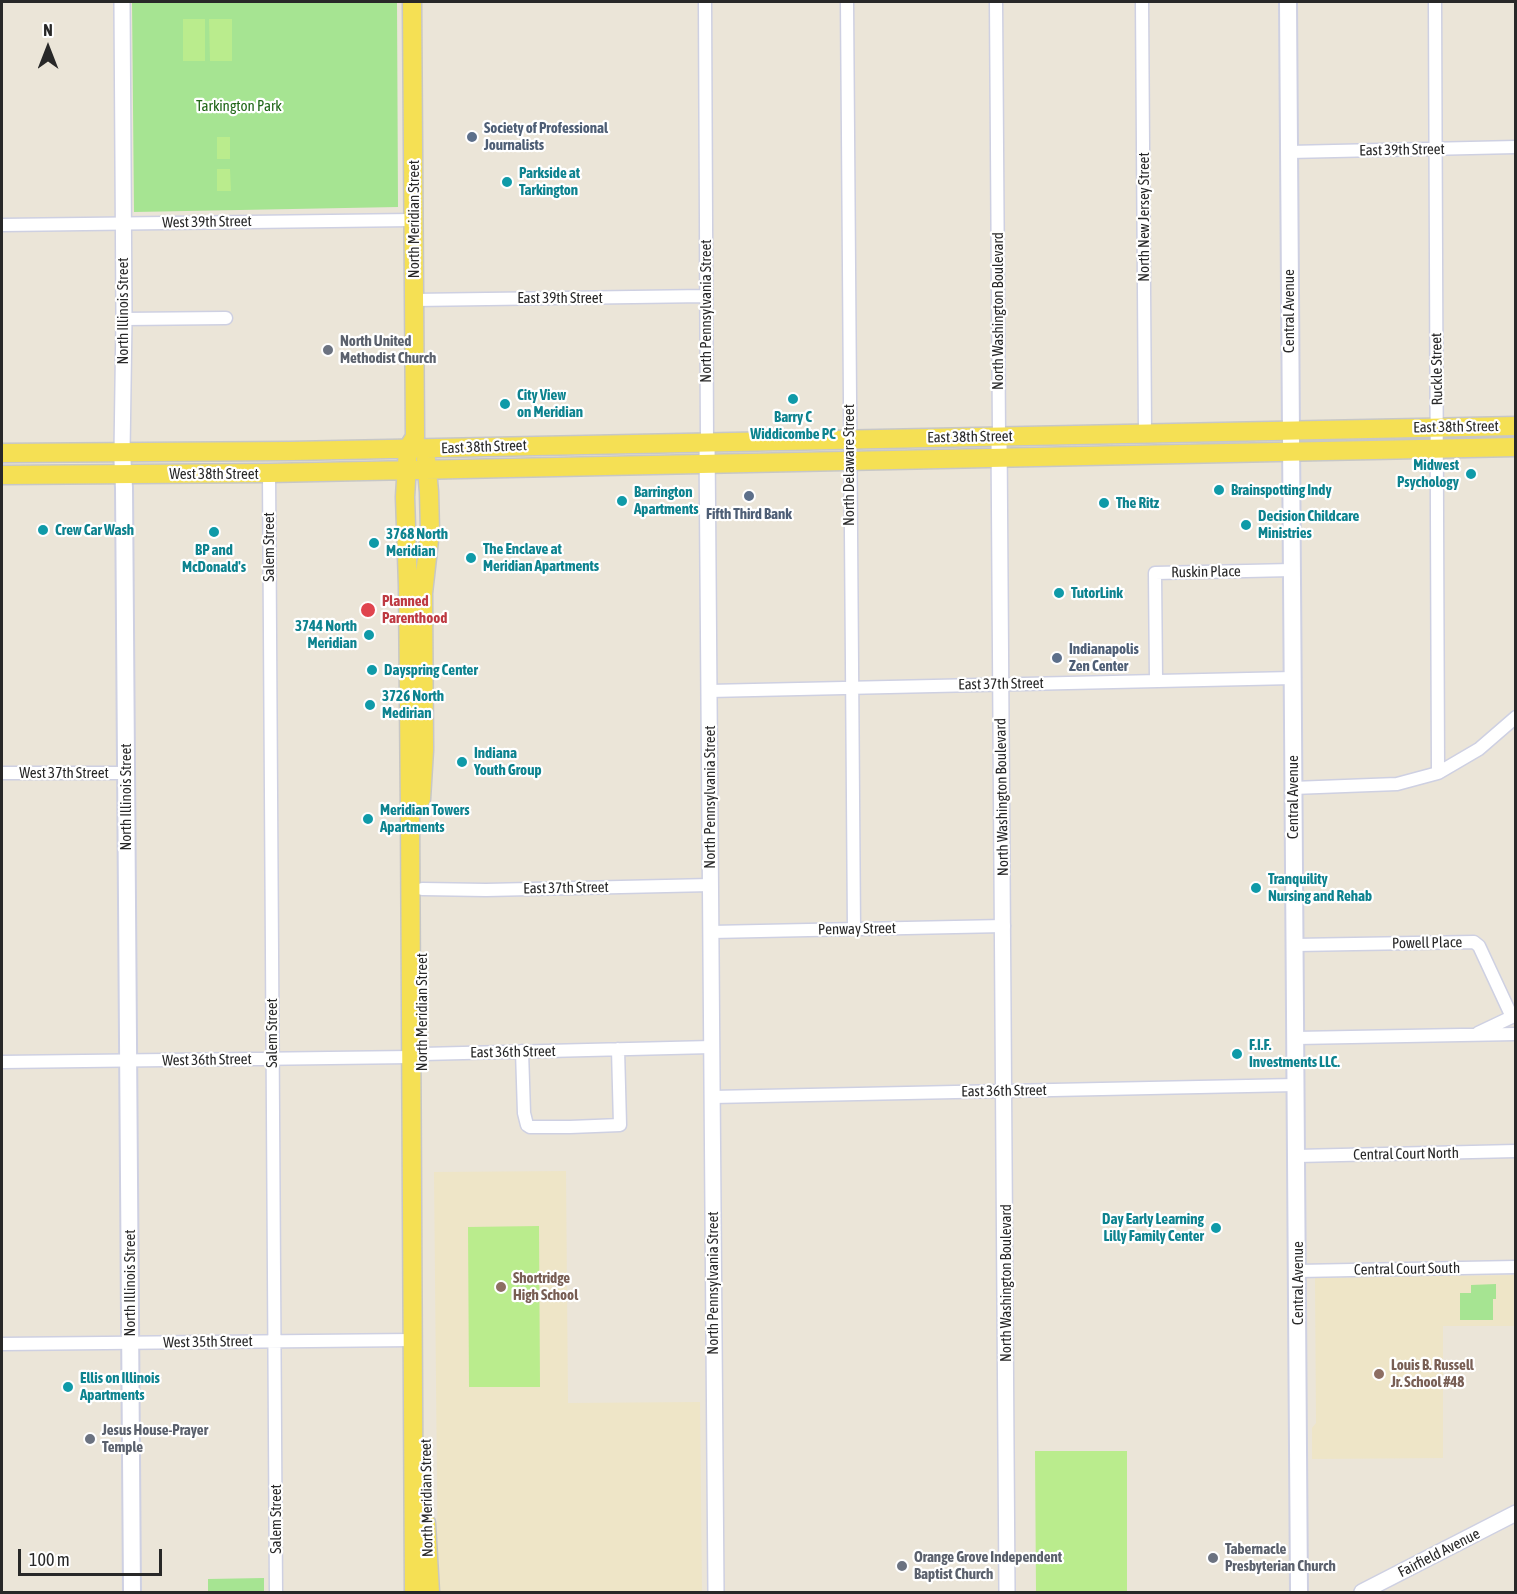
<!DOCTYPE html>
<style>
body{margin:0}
#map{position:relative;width:1517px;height:1594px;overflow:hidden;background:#ebe5d8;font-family:"Asap Condensed",sans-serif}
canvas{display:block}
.frame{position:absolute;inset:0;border:3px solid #282828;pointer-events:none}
.north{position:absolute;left:18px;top:18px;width:60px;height:60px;-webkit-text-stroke:4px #fff;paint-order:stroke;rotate:0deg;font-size:16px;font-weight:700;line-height:24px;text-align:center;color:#282828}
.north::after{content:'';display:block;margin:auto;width:21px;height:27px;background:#282828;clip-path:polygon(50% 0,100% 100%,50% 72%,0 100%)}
.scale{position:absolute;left:18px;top:1549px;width:144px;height:27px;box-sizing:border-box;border:3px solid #282828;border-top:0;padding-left:8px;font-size:18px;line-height:21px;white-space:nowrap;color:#282828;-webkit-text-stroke:4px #fff;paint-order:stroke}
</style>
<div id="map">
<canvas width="1517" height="1594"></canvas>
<div class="frame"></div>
<div class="north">N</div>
<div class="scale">100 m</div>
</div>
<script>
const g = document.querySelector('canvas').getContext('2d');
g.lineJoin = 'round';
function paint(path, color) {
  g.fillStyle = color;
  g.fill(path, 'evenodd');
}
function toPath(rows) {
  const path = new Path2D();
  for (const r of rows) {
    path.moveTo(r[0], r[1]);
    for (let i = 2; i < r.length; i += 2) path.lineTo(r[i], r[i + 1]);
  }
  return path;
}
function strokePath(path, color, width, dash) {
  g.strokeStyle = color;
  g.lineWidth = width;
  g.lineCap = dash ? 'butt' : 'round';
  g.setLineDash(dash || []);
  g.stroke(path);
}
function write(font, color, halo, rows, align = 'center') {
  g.font = font + ' "Asap Condensed",sans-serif';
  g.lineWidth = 4.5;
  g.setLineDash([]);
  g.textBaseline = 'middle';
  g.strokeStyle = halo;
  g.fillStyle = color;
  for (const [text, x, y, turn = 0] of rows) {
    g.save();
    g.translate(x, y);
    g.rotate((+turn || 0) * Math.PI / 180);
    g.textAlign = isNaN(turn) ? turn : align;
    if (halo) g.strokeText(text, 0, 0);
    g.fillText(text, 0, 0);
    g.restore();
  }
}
paint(toPath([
 [566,1171,568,1403,700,1402,702,1592,438,1592,434,1172],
 [1515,1275,1515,1326,1443,1326,1443,1458,1312,1459,1312,1428,1316,1423,1315,1278]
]), '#eee5c7');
paint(toPath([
 [132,2,397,2,398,207,134,212],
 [1496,1284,1496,1299,1493,1299,1493,1320,1460,1320,1460,1293,1471,1293,1471,1285],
 [264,1578,264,1592,208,1592,208,1579]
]), '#a6e492');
paint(toPath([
 [183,19,205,19,205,61,183,61],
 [209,19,232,19,232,61,210,61],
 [217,137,230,137,230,159,217,159],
 [217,169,230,169,231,191,217,191],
 [539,1226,540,1387,469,1387,468,1227],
 [1035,1451,1127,1451,1127,1592,1036,1592]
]), '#baec8d');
const minor = toPath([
 [705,2,707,442],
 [847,2,854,929],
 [996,2,999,436],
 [1142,2,1145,433],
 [1435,2,1438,773],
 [1289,152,1516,147],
 [2,225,413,220],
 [414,300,706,296],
 [124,319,226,318],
 [269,473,276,1592],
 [1156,680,1155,573,1292,570],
 [709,691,1293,678],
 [2,773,126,773],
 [1293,788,1397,784,1438,773,1479,749,1516,717],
 [422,889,486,890,711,885],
 [711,932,1004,926],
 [1295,945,1474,942,1479,946,1512,1017],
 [1478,1033,1516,1015],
 [1296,1038,1516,1034],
 [522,1051,524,1113,527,1125,530,1127,570,1127,620,1125,618,1049],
 [422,1054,712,1047],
 [2,1062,412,1057],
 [712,1097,1296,1085],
 [1297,1156,1516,1151],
 [1298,1271,1516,1267],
 [2,1344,413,1340]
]);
const tertiary = toPath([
 [122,2,124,319,122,452],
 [999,436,1007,1592],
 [707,442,716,1592],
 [1362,1592,1516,1513]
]);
const secondary = toPath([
 [1288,2,1299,1592],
 [122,452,124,488,132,1592]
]);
const primary = toPath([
 [412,2,415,437,408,448,405,497,408,586,410,813,414,1592],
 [2,453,291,451,1516,426],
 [2,475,269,473,1516,447],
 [421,799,424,750,423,593,430,531,429,492,426,459],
 [426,1523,430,1592]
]);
strokePath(minor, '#ced0e2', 15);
strokePath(tertiary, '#ced0e2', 18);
strokePath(secondary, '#ced0e2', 20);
strokePath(primary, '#c7c7c7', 21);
strokePath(minor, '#fff', 12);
strokePath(tertiary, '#fff', 15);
strokePath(secondary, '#fff', 16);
strokePath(primary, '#f5e054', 18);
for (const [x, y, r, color] of [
 [472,137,6,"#5c6f8a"],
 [507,182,6,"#0f9aa8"],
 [328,350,6,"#6b7280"],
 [793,399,6,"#0f9aa8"],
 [505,404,6,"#0f9aa8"],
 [1471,474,6,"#0f9aa8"],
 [1219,490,6,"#0f9aa8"],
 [749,496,6,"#5c6f8a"],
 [622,501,6,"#0f9aa8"],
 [1104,503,6,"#0f9aa8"],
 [1246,525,6,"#0f9aa8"],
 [43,530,6,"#0f9aa8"],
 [214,532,6,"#0f9aa8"],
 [374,543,6,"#0f9aa8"],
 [471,558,6,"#0f9aa8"],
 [1059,593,6,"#0f9aa8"],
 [368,610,8,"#e0444e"],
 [369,635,6,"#0f9aa8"],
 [1057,658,6,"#5c6f8a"],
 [372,670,6,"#0f9aa8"],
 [370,705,6,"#0f9aa8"],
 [462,762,6,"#0f9aa8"],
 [368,819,6,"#0f9aa8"],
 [1256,888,6,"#0f9aa8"],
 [1237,1054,6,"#0f9aa8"],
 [1216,1228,6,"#0f9aa8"],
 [501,1287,6,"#8d6e63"],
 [1379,1374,6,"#8d6e63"],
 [68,1387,6,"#0f9aa8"],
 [90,1439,6,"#6b7280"],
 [1213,1558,6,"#6b7280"],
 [902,1566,6,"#6b7280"]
]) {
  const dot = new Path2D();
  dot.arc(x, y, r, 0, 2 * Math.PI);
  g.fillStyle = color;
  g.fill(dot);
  strokePath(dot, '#fff', 2);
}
write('15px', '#1f6617', '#fff', [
 ["Tarkington Park",239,106]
]);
write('bold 15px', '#4e5e75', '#fff', [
 ["Society of Professional",484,128],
 ["Journalists",484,145],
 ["Fifth Third Bank",749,514,"center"],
 ["Indianapolis",1069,649],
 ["Zen Center",1069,666]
], 'left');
write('15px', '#282828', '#fff', [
 ["East 39th Street",1402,150,-1],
 ["North New Jersey Street",1144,217,-90],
 ["North Meridian Street",414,219,-90],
 ["West 39th Street",207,222,-1],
 ["East 39th Street",560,298],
 ["North Illinois Street",123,311,-90],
 ["North Pennsylvania Street",706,311,-90],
 ["North Washington Boulevard",998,311,-90],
 ["Central Avenue",1289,311,-90],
 ["Ruckle Street",1437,369,-91],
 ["East 38th Street",1456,427,-1],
 ["East 38th Street",970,437,-1],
 ["East 38th Street",484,447,-2],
 ["North Delaware Street",849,465,-90],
 ["West 38th Street",214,474],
 ["Salem Street",269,547,-90],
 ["Ruskin Place",1206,572,-1],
 ["East 37th Street",1001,684,-1],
 ["West 37th Street",64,773],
 ["North Illinois Street",126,797,-90],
 ["North Pennsylvania Street",710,797,-90],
 ["North Washington Boulevard",1002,797,-91],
 ["Central Avenue",1293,797,-90],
 ["East 37th Street",566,888,-1],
 ["Penway Street",857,929,-1],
 ["Powell Place",1427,943,-1],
 ["North Meridian Street",422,1012,-90],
 ["Salem Street",272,1033,-90],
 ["East 36th Street",513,1052,-1],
 ["West 36th Street",207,1060,-1],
 ["East 36th Street",1004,1091,-1],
 ["Central Court North",1406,1154,-1],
 ["Central Court South",1407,1269,-1],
 ["North Illinois Street",130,1283,-90],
 ["North Pennsylvania Street",713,1283,-90],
 ["North Washington Boulevard",1006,1283,-90],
 ["Central Avenue",1298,1283,-90],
 ["West 35th Street",208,1342,-1],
 ["North Meridian Street",427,1498,-91],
 ["Salem Street",276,1519,-90],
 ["Fairfield Avenue",1439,1553,-27]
]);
write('bold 15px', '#0d838f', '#fff', [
 ["Parkside at",519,173],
 ["Tarkington",519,190],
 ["City View",517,395],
 ["on Meridian",517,412],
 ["Barry C",793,417,"center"],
 ["Widdicombe PC",793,434,"center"],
 ["Midwest",1459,465,"right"],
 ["Psychology",1459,482,"right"],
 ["Brainspotting Indy",1231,490],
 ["Barrington",634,492],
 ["Apartments",634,509],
 ["The Ritz",1116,503],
 ["Decision Childcare",1258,516],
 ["Ministries",1258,533],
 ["Crew Car Wash",55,530],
 ["3768 North",386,534],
 ["Meridian",386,551],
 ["The Enclave at",483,549],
 ["Meridian Apartments",483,566],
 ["BP and",214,550,"center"],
 ["McDonald's",214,567,"center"],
 ["TutorLink",1071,593],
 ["3744 North",357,626,"right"],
 ["Meridian",357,643,"right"],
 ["Dayspring Center",384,670],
 ["3726 North",382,696],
 ["Medirian",382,713],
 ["Indiana",474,753],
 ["Youth Group",474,770],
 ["Meridian Towers",380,810],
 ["Apartments",380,827],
 ["Tranquility",1268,879],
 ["Nursing and Rehab",1268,896],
 ["F.I.F.",1249,1045],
 ["Investments LLC.",1249,1062],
 ["Day Early Learning",1204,1219,"right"],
 ["Lilly Family Center",1204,1236,"right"],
 ["Ellis on Illinois",80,1378],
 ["Apartments",80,1395]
], 'left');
write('bold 15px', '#5b616d', '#fff', [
 ["North United",340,341],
 ["Methodist Church",340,358],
 ["Jesus House-Prayer",102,1430],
 ["Temple",102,1447],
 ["Tabernacle",1225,1549],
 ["Presbyterian Church",1225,1566],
 ["Orange Grove Independent",914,1557],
 ["Baptist Church",914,1574]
], 'left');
write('bold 15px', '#be3a42', '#fff', [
 ["Planned",382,601],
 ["Parenthood",382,618]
], 'left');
write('bold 15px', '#785e54', '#fff', [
 ["Shortridge",513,1278],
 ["High School",513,1295],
 ["Louis B. Russell",1391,1365],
 ["Jr. School #48",1391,1382]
], 'left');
</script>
